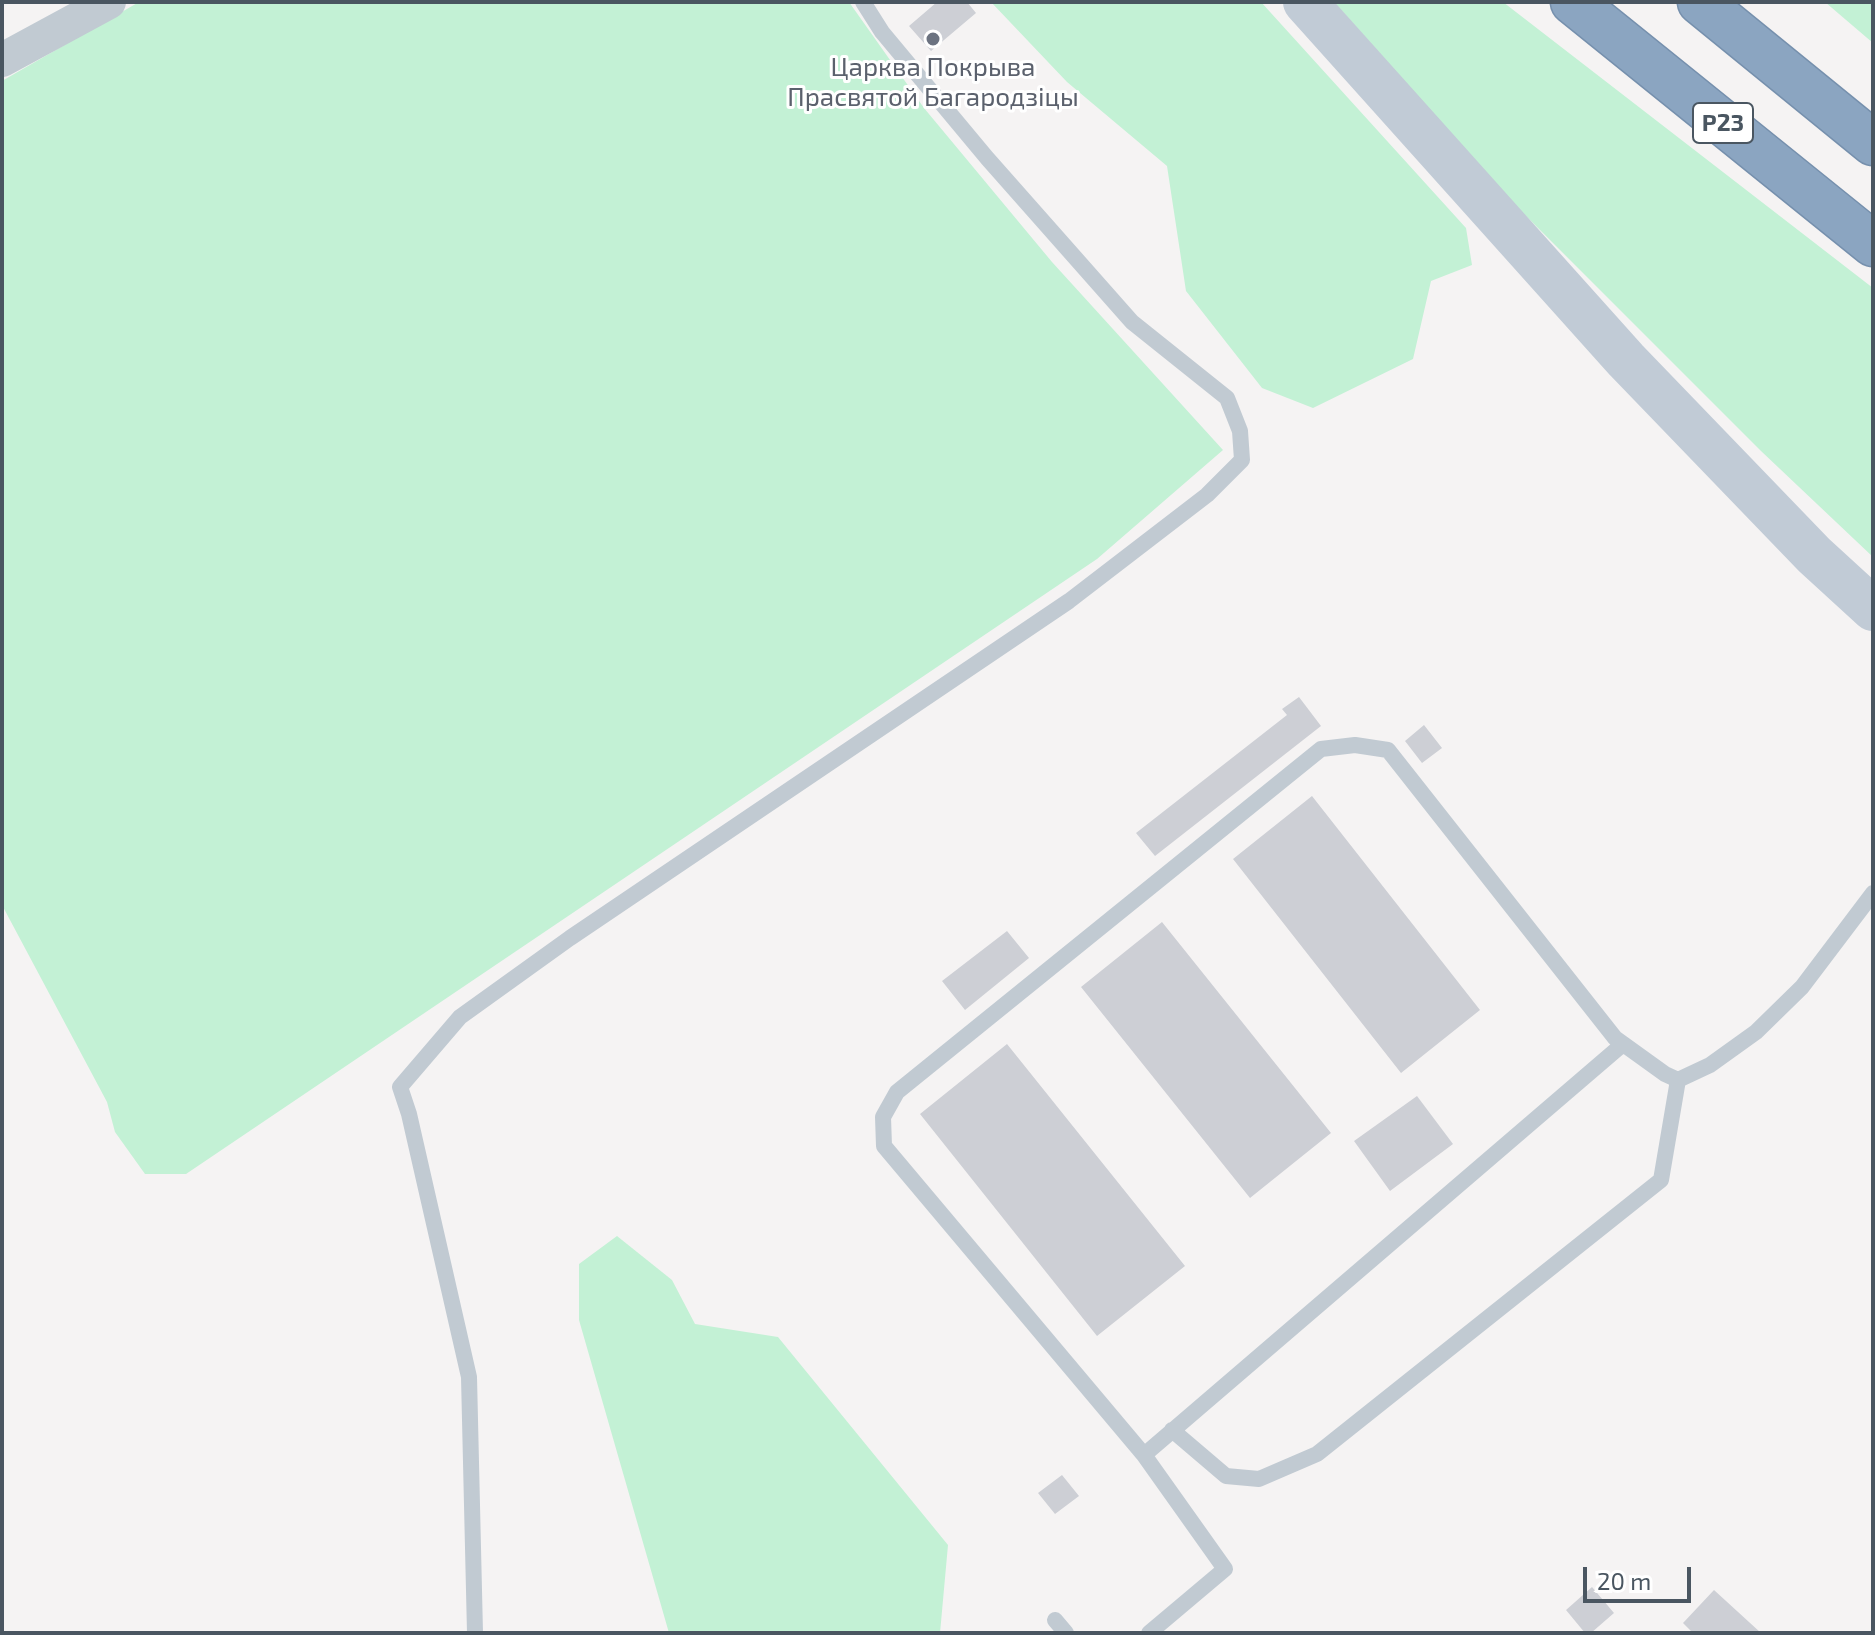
<!DOCTYPE html>
<meta charset="utf-8">
<style>
body{margin:0}
#map{position:relative;width:1875px;height:1635px;overflow:hidden;background:#f5f3f3;font-family:"Exo 2",sans-serif}
canvas{display:block}
.frame{position:absolute;inset:0;border:4px solid #4a5661;pointer-events:none}
.scale{position:absolute;left:1583px;top:1567px;width:108px;height:36px;box-sizing:border-box;border:4px solid #4a5661;border-top:0;padding-left:10px;font-size:24px;line-height:28px;white-space:nowrap;color:#4a5661;-webkit-text-stroke:6px #fff;paint-order:stroke}
</style>
<div id="map">
<canvas width="1875" height="1635"></canvas>
<div class="frame"></div>
<div class="scale">20 m</div>
</div>
<script>
const g = document.querySelector('canvas').getContext('2d');
g.lineJoin = 'round';
function paint(path, color) {
  g.fillStyle = color;
  g.fill(path, 'evenodd');
}
function toPath(rows) {
  const path = new Path2D();
  for (const r of rows) {
    path.moveTo(r[0], r[1]);
    for (let i = 2; i < r.length; i += 2) path.lineTo(r[i], r[i + 1]);
  }
  return path;
}
function strokePath(path, color, width, dash) {
  g.strokeStyle = color;
  g.lineWidth = width;
  g.lineCap = dash ? 'butt' : 'round';
  g.setLineDash(dash || []);
  g.stroke(path);
}
function write(font, color, halo, rows, align = 'center') {
  g.font = font + ' "Exo 2",sans-serif';
  g.lineWidth = 6;
  g.setLineDash([]);
  g.textBaseline = 'middle';
  g.strokeStyle = halo;
  g.fillStyle = color;
  for (const [text, x, y, turn = 0] of rows) {
    g.save();
    g.translate(x, y);
    g.rotate((+turn || 0) * Math.PI / 180);
    g.textAlign = isNaN(turn) ? turn : align;
    if (halo) g.strokeText(text, 0, 0);
    g.fillText(text, 0, 0);
    g.restore();
  }
}
paint(toPath([
 [139,2,849,2,924,108,1052,262,1223,450,1097,559,186,1174,145,1174,115,1132,107,1102,2,905,2,81],
 [991,2,1261,2,1466,228,1472,265,1431,281,1413,359,1313,408,1262,388,1186,291,1167,166,1067,82],
 [1334,2,1503,2,1873,288,1873,557,1761,451,1514,204],
 [1825,2,1873,2,1873,43],
 [617,1236,672,1280,695,1324,778,1337,948,1545,940,1633,669,1633,579,1320,579,1264]
]), '#c3f1d5');
paint(toPath([
 [937,2,967,2,976,13,931,51,909,26],
 [1299,697,1321,726,1155,856,1136,833,1287,715,1282,709],
 [1424,725,1442,748,1422,763,1405,741],
 [1312,796,1480,1010,1401,1073,1233,859],
 [1162,922,1331,1133,1250,1198,1081,987],
 [1007,931,1029,958,965,1010,942,981],
 [1007,1044,1185,1266,1097,1336,920,1114],
 [1417,1096,1453,1144,1390,1191,1354,1141],
 [1062,1475,1079,1496,1055,1514,1038,1493],
 [1592,1587,1614,1613,1591,1633,1585,1633,1566,1610],
 [1714,1590,1761,1633,1693,1633,1683,1623]
]), '#cdcfd5');
const highway = toPath([
 [1573,2,1873,244],
 [1700,2,1873,143]
]);
strokePath(highway, '#7690ad', 47);
strokePath(toPath([
 [1172,1430,1226,1476,1259,1479,1317,1454,1661,1180,1678,1080],
 [1144,1455,1623,1044],
 [1055,1620,1066,1633],
 [475,1633,469,1377,409,1114,400,1087,460,1017,570,938,1069,601,1207,495,1242,460,1240,431,1227,398,1132,322,987,158,882,32,863,2],
 [1149,1633,1225,1569,1144,1455,884,1146,883,1117,897,1092,1321,749,1355,745,1388,750,1615,1038,1665,1074,1678,1080,1710,1065,1756,1032,1802,987,1873,893]
]), '#c1cad2', 16);
strokePath(toPath([
 [2,60,109,2]
]), '#c1cad2', 34);
strokePath(toPath([
 [1305,2,1626,360,1814,555,1873,609]
]), '#c1cbd6', 44);
strokePath(highway, '#8ba5c1', 44);
for (const [x, y, r, color] of [
 [933,39,8,"#6b7280"]
]) {
  const dot = new Path2D();
  dot.arc(x, y, r, 0, 2 * Math.PI);
  g.fillStyle = color;
  g.fill(dot);
  strokePath(dot, '#fff', 3);
}
for (const [x, y, w] of [
 [1723,123,60]
]) {
  const box = new Path2D();
  box.roundRect(x - w / 2, y - 20, w, 40, 6);
  g.fillStyle = '#fff';
  g.fill(box);
  strokePath(box, '#4a5661', 2);
}
write('bold 24px', '#4a5661', null, [
 ["Р23",1723,123]
]);
write('26px', '#5b616d', '#fff', [
 ["Царква Покрыва",933,67],
 ["Прасвятой Багародзіцы",933,97]
]);
</script>
